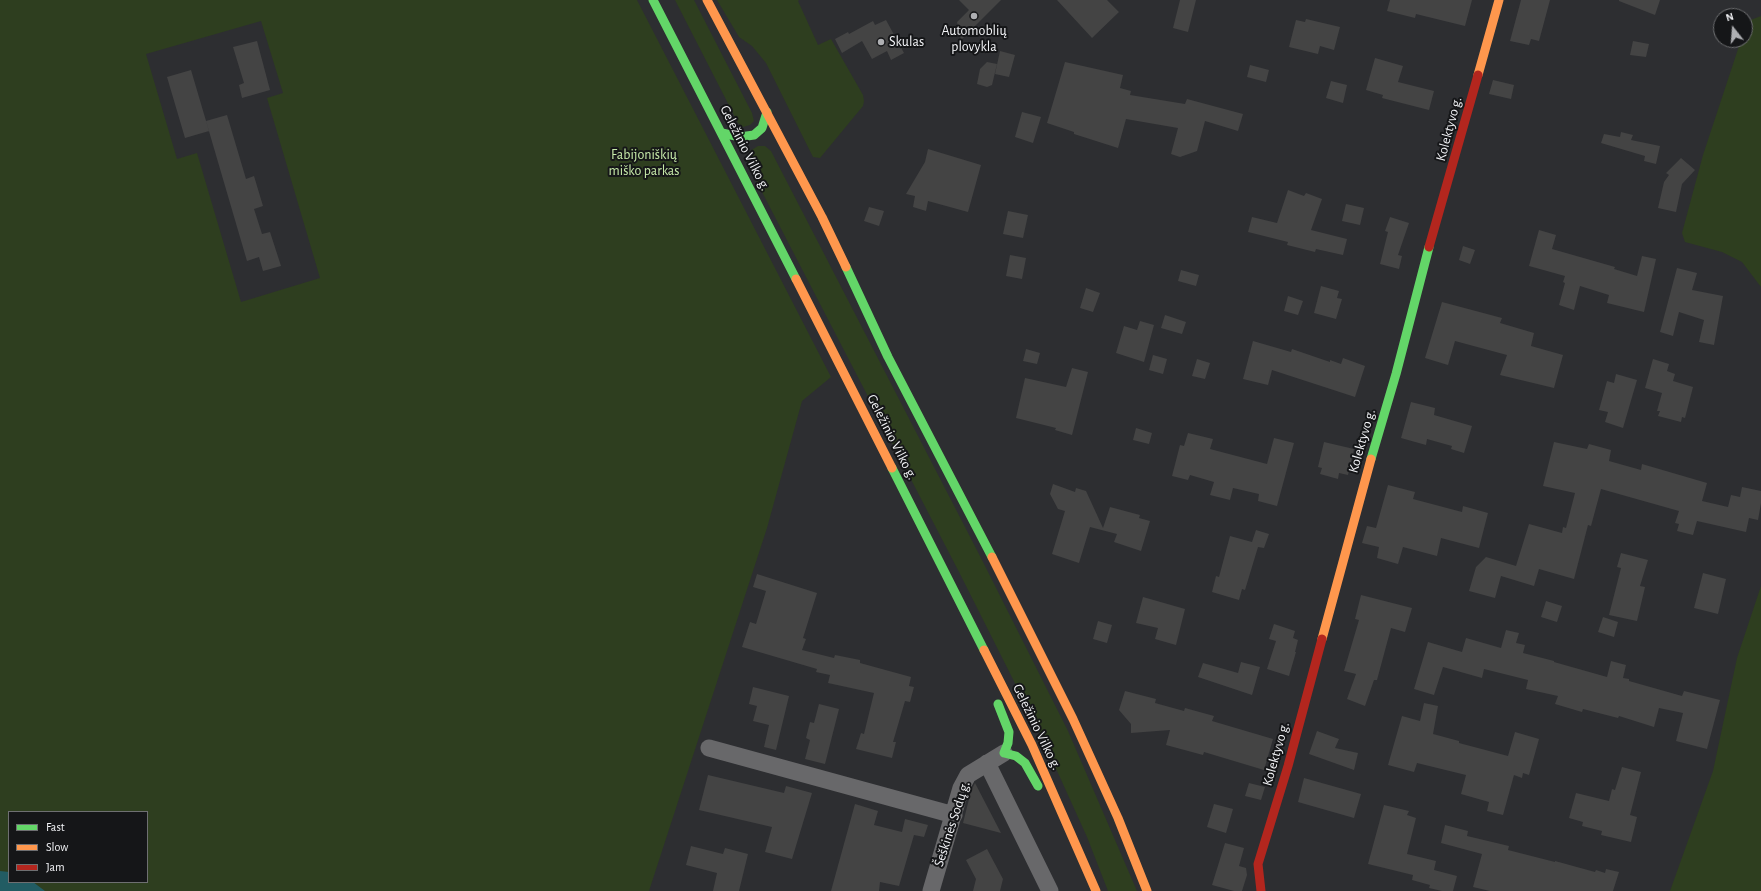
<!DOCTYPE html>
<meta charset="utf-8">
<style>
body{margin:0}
#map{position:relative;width:1761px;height:891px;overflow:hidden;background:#2d2e31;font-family:"Alegreya Sans",sans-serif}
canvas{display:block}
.legend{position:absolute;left:8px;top:811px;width:140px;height:72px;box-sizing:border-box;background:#151618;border:1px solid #6e6f71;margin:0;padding:5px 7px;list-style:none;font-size:12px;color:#f3f4f7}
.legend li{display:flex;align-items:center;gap:8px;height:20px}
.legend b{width:20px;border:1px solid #6e6f71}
.north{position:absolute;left:1713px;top:8px;width:40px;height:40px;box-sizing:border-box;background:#151618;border:1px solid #6e6f71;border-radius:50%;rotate:343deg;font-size:11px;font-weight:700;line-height:16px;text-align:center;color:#f3f4f7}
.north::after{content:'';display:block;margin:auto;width:14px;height:18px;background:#aeafb2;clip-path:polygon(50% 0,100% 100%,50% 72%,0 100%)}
</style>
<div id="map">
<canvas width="1761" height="891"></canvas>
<ul class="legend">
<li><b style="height:5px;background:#63d668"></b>Fast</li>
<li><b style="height:5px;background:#ff974d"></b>Slow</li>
<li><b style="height:5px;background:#b3261e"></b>Jam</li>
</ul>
<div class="north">N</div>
</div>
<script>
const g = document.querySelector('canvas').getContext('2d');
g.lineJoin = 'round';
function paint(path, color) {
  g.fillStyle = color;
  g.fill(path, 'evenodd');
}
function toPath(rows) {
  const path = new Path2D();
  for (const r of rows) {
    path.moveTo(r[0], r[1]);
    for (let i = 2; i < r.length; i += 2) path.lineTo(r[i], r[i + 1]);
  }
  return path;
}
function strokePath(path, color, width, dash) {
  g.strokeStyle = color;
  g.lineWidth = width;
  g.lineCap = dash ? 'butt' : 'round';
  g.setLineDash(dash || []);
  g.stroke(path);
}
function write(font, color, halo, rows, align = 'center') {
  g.font = font + ' "Alegreya Sans",sans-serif';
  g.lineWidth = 4;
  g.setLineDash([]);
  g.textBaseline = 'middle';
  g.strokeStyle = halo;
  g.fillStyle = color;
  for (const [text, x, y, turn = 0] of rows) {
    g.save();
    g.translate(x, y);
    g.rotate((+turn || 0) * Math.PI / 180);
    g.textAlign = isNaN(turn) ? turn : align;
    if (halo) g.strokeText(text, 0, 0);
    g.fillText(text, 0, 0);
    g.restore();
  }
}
paint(toPath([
 [0,0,637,0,831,377,802,401,767,528,649,891,0,891],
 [261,21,283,93,267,98,320,278,241,302,197,153,177,159,146,54],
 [9,812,147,812,147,882,9,882],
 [675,0,694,0,752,113,754,121,750,125,743,127,738,123],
 [717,0,799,0,798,1,818,45,831,39,863,95,864,101,863,106,820,158,813,157,766,63,752,46,739,37],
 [1761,16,1761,287,1742,262,1722,252,1685,242,1682,233,1703,155,1741,40,1745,40,1745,29,1748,21],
 [758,146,765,146,771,151,981,558,1068,731,1137,891,1108,891,1087,837,1039,731,959,572,748,165,747,158,750,151],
 [1761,586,1761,891,1670,891,1713,771,1737,658]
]), '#2e3e1f');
paint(toPath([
 [0,871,9,872,9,882,33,882,45,891,0,891]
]), '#225c63');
paint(toPath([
 [959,0,1001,0,961,40,957,22,969,10],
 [1057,0,1107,0,1119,12,1092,38],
 [1180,0,1196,0,1188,32,1173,28],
 [1390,0,1472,0,1465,26,1416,14,1415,18,1387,11],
 [1521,0,1550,0,1539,41,1531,39,1529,45,1510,41],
 [1619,0,1660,0,1655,15,1619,1],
 [1306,19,1340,27,1334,50,1320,46,1318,54,1289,47,1296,20,1305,22],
 [886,20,904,53,891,60,887,51,872,59,862,41,842,53,835,39,848,32,849,34,873,21,875,25],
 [257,41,270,90,242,98,239,85,244,83,233,47],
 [1633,41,1649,44,1646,57,1630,55],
 [1000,51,1015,55,1009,77,995,74],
 [1375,58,1403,66,1398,82,1434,91,1429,110,1382,98,1383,95,1366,90],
 [987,62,997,64,992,85,987,87,977,84,980,69],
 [1065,62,1123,75,1120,88,1131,91,1130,95,1185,104,1187,99,1243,114,1238,131,1205,121,1197,151,1180,157,1171,154,1178,128,1126,119,1118,148,1074,134,1074,132,1047,123],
 [1250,65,1269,70,1266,82,1247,77],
 [191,70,209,131,185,138,167,77],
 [1493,80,1514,85,1511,99,1489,94],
 [1331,81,1347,85,1343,103,1326,98],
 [1022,112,1041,117,1033,143,1015,137],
 [227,115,246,179,254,176,263,206,254,209,262,234,270,232,281,266,263,271,259,257,247,261,206,121],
 [1621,132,1633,135,1631,140,1660,146,1656,164,1644,161,1645,156,1601,143,1604,134,1620,137],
 [928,149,981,165,968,212,928,201,926,211,913,207,915,196,906,194,925,162],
 [1681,158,1695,170,1682,184,1676,212,1658,208,1664,182,1669,175,1666,173],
 [1288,190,1304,196,1306,193,1322,199,1311,230,1347,239,1343,255,1316,249,1315,252,1287,245,1288,242,1248,232,1252,217,1277,223],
 [1346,204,1364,208,1360,225,1342,221],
 [869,207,884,211,879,226,864,221],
 [1008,211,1028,215,1023,238,1003,234],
 [1390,217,1409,223,1398,255,1402,256,1399,269,1380,264,1388,232,1385,231],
 [1539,230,1556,235,1552,249,1615,267,1614,269,1637,276,1642,256,1656,259,1644,312,1607,303,1609,295,1580,286,1574,310,1559,305,1565,283,1563,282,1565,276,1529,266],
 [1463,246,1475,250,1470,264,1459,260],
 [1010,255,1026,258,1022,279,1006,276],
 [1677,268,1697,273,1692,290,1723,296,1714,345,1699,342,1704,320,1679,312,1673,336,1660,332],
 [1181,270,1199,275,1196,286,1178,281],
 [1321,286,1339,291,1337,298,1342,299,1336,319,1314,313],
 [1086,288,1100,293,1093,312,1080,308],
 [1288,296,1303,301,1298,315,1284,311],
 [1442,302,1502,318,1500,323,1534,333,1531,346,1563,355,1554,388,1500,375,1507,355,1455,341,1448,365,1425,358],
 [1165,315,1186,322,1182,334,1161,328],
 [1140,321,1154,325,1144,362,1116,353,1124,326,1137,330],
 [1253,341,1291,352,1292,349,1330,362,1330,360,1341,364,1343,358,1365,366,1355,397,1272,370,1268,385,1243,379],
 [1026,349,1040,353,1037,364,1023,361],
 [1153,355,1167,359,1163,374,1149,370],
 [1197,359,1210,363,1205,379,1192,376],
 [1653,359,1669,364,1667,371,1675,374,1673,381,1693,387,1685,418,1682,417,1681,422,1658,416,1660,411,1657,411,1662,393,1645,388],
 [1072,368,1088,372,1072,435,1055,430,1056,428,1016,418,1025,378,1066,387],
 [1616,374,1637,380,1623,428,1605,422,1608,412,1599,410,1607,381,1614,383],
 [1411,402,1435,408,1434,415,1472,426,1464,453,1451,449,1452,446,1427,439,1426,445,1401,438],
 [1136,428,1152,433,1149,444,1133,440],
 [1188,433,1213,439,1210,449,1267,464,1274,438,1294,443,1277,506,1258,501,1259,494,1233,488,1230,500,1210,495,1214,482,1190,475,1188,480,1172,476,1180,445,1184,446],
 [1324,442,1354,449,1348,475,1339,473,1338,479,1320,474,1322,468,1318,467],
 [1554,442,1587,449,1589,444,1611,450,1609,461,1641,470,1642,464,1707,483,1702,501,1728,507,1731,495,1740,497,1742,487,1761,491,1761,503,1758,520,1749,518,1746,532,1697,521,1693,535,1677,531,1679,524,1675,523,1679,511,1601,489,1591,526,1588,525,1574,579,1539,569,1534,586,1501,576,1495,598,1469,591,1476,567,1486,557,1516,566,1529,524,1562,533,1563,527,1566,528,1575,493,1543,486],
 [1053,484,1075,492,1076,488,1086,491,1103,528,1110,507,1140,515,1139,518,1150,521,1141,551,1114,542,1117,534,1090,527,1079,563,1052,554,1065,511,1058,509,1050,494],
 [1388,485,1415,492,1413,499,1462,512,1463,506,1488,513,1479,548,1441,538,1437,556,1403,547,1398,564,1377,558,1379,547,1362,543,1367,526,1376,528],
 [1256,530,1269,534,1264,548,1258,547,1245,590,1242,589,1239,600,1212,592,1216,576,1219,577,1230,536,1252,542],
 [1621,553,1648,560,1640,586,1645,587,1637,621,1609,615,1621,568,1617,567],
 [1703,573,1726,579,1718,614,1694,608],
 [757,574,817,593,803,638,806,639,802,650,834,658,835,655,860,660,860,663,911,677,909,686,914,687,910,702,905,701,893,742,896,742,892,758,856,749,861,733,864,734,874,693,828,683,830,675,816,672,817,669,742,647,750,622,756,624,766,591,753,587],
 [1361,595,1412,608,1405,632,1391,628,1377,680,1374,680,1365,706,1347,699,1356,674,1344,671,1359,620,1355,619],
 [1143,597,1185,609,1176,645,1155,639,1158,628,1136,623],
 [1546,601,1562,606,1557,622,1541,617],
 [1603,617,1618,622,1614,637,1598,632],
 [1098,621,1112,625,1107,643,1093,639],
 [1274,624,1295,631,1293,638,1298,640,1295,652,1296,652,1289,676,1267,669,1276,641,1269,639],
 [1506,630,1519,633,1516,643,1525,645,1523,653,1554,661,1554,662,1607,677,1611,661,1626,665,1623,678,1629,679,1629,681,1682,696,1684,691,1720,700,1707,749,1676,741,1683,713,1659,708,1654,727,1619,716,1618,718,1583,709,1582,712,1555,704,1558,696,1526,689,1528,680,1484,669,1482,678,1443,667,1434,695,1414,689,1428,642,1462,652,1466,638,1501,648],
 [1241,662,1260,667,1252,695,1198,677,1203,663,1238,673],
 [753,687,789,696,776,750,764,747,769,725,753,721,757,706,749,704],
 [1125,691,1156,699,1155,703,1184,711,1185,708,1214,716,1212,721,1273,739,1264,770,1204,752,1203,755,1166,745,1170,730,1131,733,1131,724,1119,710],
 [1424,703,1438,706,1433,734,1459,741,1459,743,1508,756,1515,732,1539,739,1529,775,1523,773,1522,778,1514,775,1503,815,1487,811,1489,802,1461,794,1466,775,1417,763,1414,772,1388,765,1402,716,1420,721],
 [819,704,839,709,825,764,805,759,810,740,806,738,810,722,814,723],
 [1317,731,1339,739,1335,748,1358,753,1354,770,1309,754],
 [1622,767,1641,772,1630,815,1637,817,1631,842,1601,835,1602,831,1582,826,1583,822,1569,818,1576,793,1609,801,1612,789,1615,790],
 [708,775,784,793,786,786,812,793,792,859,765,852,772,827,699,810],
 [1304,778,1361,794,1354,818,1298,802],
 [975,783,1001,833,963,823,971,791],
 [1249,783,1265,787,1261,800,1245,796],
 [855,804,878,811,874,825,902,832,905,819,928,825,924,837,914,835,899,886,880,882,879,891,831,891],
 [1214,804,1233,809,1226,833,1207,827],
 [1384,805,1409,811,1407,815,1416,818,1407,854,1436,861,1434,870,1457,876,1453,891,1442,891,1429,888,1430,885,1412,880,1413,875,1368,864],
 [1445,825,1468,831,1467,836,1509,846,1508,850,1555,862,1555,861,1595,872,1596,870,1605,873,1606,869,1619,872,1613,891,1490,891,1473,887,1482,854,1441,843],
 [1225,843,1244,848,1239,866,1246,868,1247,875,1242,891,1234,891,1212,885],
 [691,846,723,854,725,848,748,854,739,891,713,891,717,873,686,865],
 [987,849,1003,879,1000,891,973,891,976,879,966,860]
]), '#444');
strokePath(toPath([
 [709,748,954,815],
 [987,763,1050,891],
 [931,891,961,788,968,775,1004,753]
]), '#68686a', 17);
strokePath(toPath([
 [653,0,796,279],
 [722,133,740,137,754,135,762,128,767,112],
 [846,267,888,357,992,557],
 [1371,459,1396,374,1429,247],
 [892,468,984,650],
 [998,704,1009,732,1008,743,1004,753,1016,756,1025,763,1038,786]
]), '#63d668', 9);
strokePath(toPath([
 [707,0,822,217,846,267],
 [1478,75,1499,0],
 [796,279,892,468],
 [992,557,1073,719,1118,818,1147,891],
 [1322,639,1371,459],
 [984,650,1032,745,1096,891]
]), '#ff974d', 9);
strokePath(toPath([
 [1429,247,1478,75],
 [1261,891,1258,864,1288,766,1322,639]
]), '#b3261e', 9);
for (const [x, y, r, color] of [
 [974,16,4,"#aeafb2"],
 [881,42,4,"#aeafb2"]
]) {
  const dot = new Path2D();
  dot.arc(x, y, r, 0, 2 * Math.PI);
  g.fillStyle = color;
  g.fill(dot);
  strokePath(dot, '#151618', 1.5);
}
write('14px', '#f3f4f7', '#151618', [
 ["Automoblių",974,31],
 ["plovykla",974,47],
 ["Skulas",889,42,"left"]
]);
write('14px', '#f3f4f7', '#151618', [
 ["Kolektyvo g.",1449,129,-75],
 ["Geležinio Vilko g.",745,148,63],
 ["Geležinio Vilko g.",892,437,63],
 ["Kolektyvo g.",1362,441,-74],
 ["Geležinio Vilko g.",1037,727,64],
 ["Kolektyvo g.",1276,754,-74],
 ["Šeškinės Sodų g.",952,824,-72]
]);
write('14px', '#c8ebaa', '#151618', [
 ["Fabijoniškių",644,155],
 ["miško parkas",644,171]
]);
</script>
